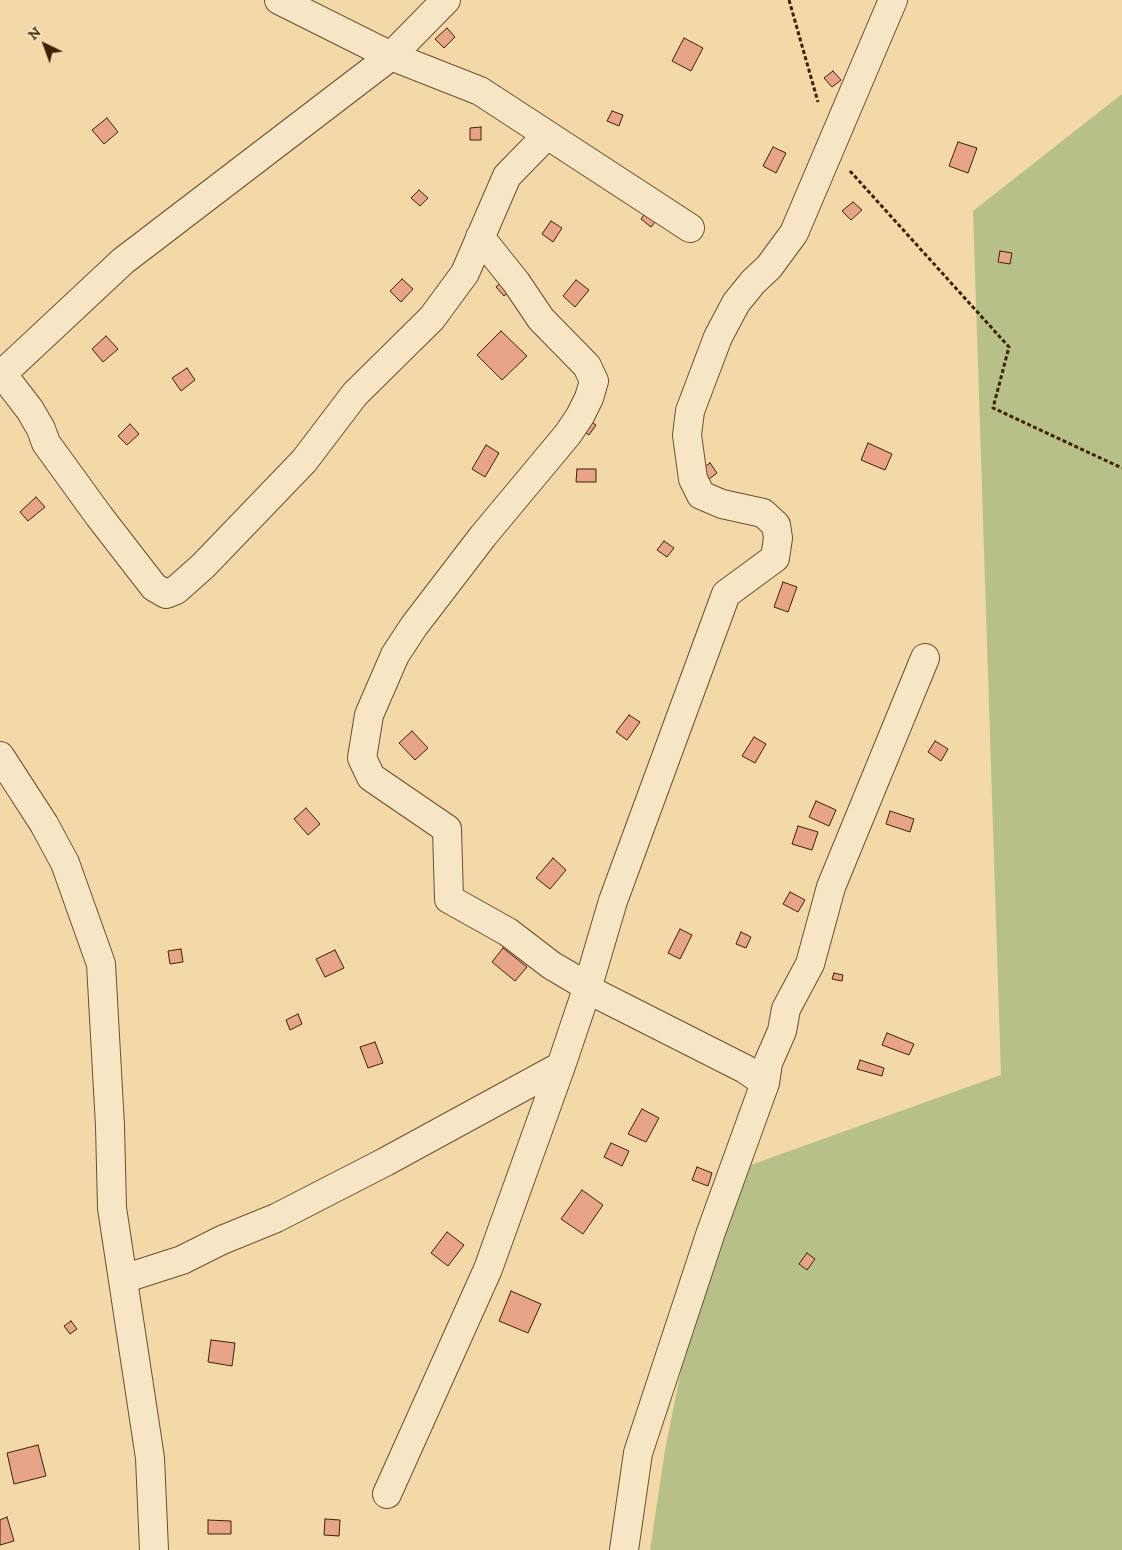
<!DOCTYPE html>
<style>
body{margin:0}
#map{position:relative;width:1122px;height:1550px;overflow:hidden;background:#f2d9a7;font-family:"IM FELL DW Pica",serif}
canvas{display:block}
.north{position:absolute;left:20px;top:20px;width:50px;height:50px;-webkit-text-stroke:4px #f7e6c6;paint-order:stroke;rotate:318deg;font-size:14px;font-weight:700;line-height:20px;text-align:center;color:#3e2109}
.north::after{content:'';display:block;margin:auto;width:18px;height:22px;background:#3e2109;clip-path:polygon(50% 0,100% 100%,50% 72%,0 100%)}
</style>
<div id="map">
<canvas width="1122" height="1550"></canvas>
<div class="north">N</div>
</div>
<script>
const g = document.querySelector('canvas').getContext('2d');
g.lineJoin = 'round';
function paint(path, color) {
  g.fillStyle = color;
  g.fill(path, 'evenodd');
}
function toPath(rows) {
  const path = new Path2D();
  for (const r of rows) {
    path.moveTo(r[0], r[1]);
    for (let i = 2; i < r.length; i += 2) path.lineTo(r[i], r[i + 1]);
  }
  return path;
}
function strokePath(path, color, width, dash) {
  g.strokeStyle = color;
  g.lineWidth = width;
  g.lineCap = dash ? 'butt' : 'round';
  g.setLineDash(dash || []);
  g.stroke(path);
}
paint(toPath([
 [1122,94,1122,1550,650,1550,665,1450,720,1176,1001,1075,973,211]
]), '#b8c089');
const building = toPath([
 [447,28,455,37,444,48,435,39,447,28],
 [684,38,703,48,691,71,672,61,684,38],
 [833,71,841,80,832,87,824,78,833,71],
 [612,111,623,115,619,126,607,121,612,111],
 [107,118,118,132,104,144,92,130,107,118],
 [481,127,481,140,470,140,470,128,481,127],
 [958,142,977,148,968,173,949,166,958,142],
 [773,147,786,153,776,173,763,166,773,147],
 [419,190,428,198,420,206,411,198,419,190],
 [853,202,862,210,851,220,842,211,853,202],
 [648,209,659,217,651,227,641,219,648,209],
 [551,221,562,228,553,242,542,234,551,221],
 [1000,251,1012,253,1010,264,998,262,1000,251],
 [402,279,413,289,401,302,390,291,402,279],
 [505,279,513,288,504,296,496,287,505,279],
 [576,280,589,290,575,307,563,296,576,280],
 [501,331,527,356,502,380,477,355,501,331],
 [106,336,118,349,103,362,92,349,106,336],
 [187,368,195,380,181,391,172,378,187,368],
 [587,419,596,425,589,435,580,429,587,419],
 [130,424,139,434,127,445,118,436,130,424],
 [868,443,892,454,885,470,861,460,868,443],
 [486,445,499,453,485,477,472,469,486,445],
 [710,463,717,473,708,480,700,470,710,463],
 [577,469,596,469,596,482,576,482,577,469],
 [36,497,45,507,28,521,20,512,36,497],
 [664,541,674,548,667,557,657,550,664,541],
 [783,582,797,587,788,612,774,607,783,582],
 [629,715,640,722,627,740,616,732,629,715],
 [412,731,428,748,415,760,399,743,412,731],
 [754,737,766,744,755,763,742,756,754,737],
 [935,741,948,749,941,761,928,752,935,741],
 [816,801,836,810,829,826,809,817,816,801],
 [306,808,320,824,308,835,294,819,306,808],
 [890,811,914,819,910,832,886,824,890,811],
 [798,826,818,832,812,850,792,844,798,826],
 [553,858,566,870,550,889,536,878,553,858],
 [790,892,805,900,798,912,783,904,790,892],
 [680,929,692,935,680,959,668,953,680,929],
 [741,932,751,937,746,948,736,944,741,932],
 [503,948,527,967,515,981,492,962,503,948],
 [181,949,183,962,170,964,168,951,181,949],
 [335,950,344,968,325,977,316,959,335,950],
 [834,973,843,975,842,981,832,979,834,973],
 [298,1014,302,1024,290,1030,286,1020,298,1014],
 [887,1033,914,1044,909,1055,882,1045,887,1033],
 [375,1042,383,1063,368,1068,360,1047,375,1042],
 [860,1060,884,1068,882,1076,857,1069,860,1060],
 [642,1109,659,1118,646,1142,628,1134,642,1109],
 [611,1143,629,1151,622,1166,604,1157,611,1143],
 [697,1167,712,1173,708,1186,692,1180,697,1167],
 [582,1190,603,1205,583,1234,561,1219,582,1190],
 [447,1232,464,1245,448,1266,431,1253,447,1232],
 [807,1253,815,1259,807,1270,799,1264,807,1253],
 [511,1291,541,1304,528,1333,499,1321,511,1291],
 [71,1321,77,1329,70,1334,64,1326,71,1321],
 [211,1340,235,1343,232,1366,208,1362,211,1340],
 [38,1445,46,1476,14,1484,7,1453,38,1445],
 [7,1517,14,1541,0,1545,0,1520,7,1517],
 [325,1519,340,1520,339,1536,324,1535,325,1519],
 [208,1520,231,1521,231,1534,208,1534,208,1520]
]);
paint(building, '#e7a488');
strokePath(building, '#3e2109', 1);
const street = toPath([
 [279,0,391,56,480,91,690,228],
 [480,237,516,282,541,319,587,366,594,381,589,398,580,416,568,434,483,536,414,626,395,655,369,715,362,758,371,777,447,829,449,899,508,932,551,965,578,981,587,989,745,1069,765,1083],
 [0,371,30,410,41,429,46,443,99,516,154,587,166,594,176,590,203,566,304,461,355,394,432,318,465,273,507,176,547,135],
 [0,376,123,261,391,56,446,0],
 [0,756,44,824,65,863,101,964,110,1126,112,1208,150,1458,154,1550],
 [123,1279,182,1260,222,1240,276,1218,385,1162,561,1066],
 [387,1494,488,1269,561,1066,587,989,613,901,726,594,775,558,778,538,776,525,763,513,722,504,701,495,693,479,687,435,690,411,718,337,736,303,753,282,769,267,794,233,893,0],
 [624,1550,638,1453,711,1232,765,1083,768,1063,782,1031,786,1009,810,964,831,887,925,658]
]);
strokePath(street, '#6b4f30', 30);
strokePath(toPath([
 [789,0,818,102],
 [850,171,1009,347,993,408,1122,468]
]), '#3e2109', 3, [4, 2.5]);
strokePath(street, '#f7e6c6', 28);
</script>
